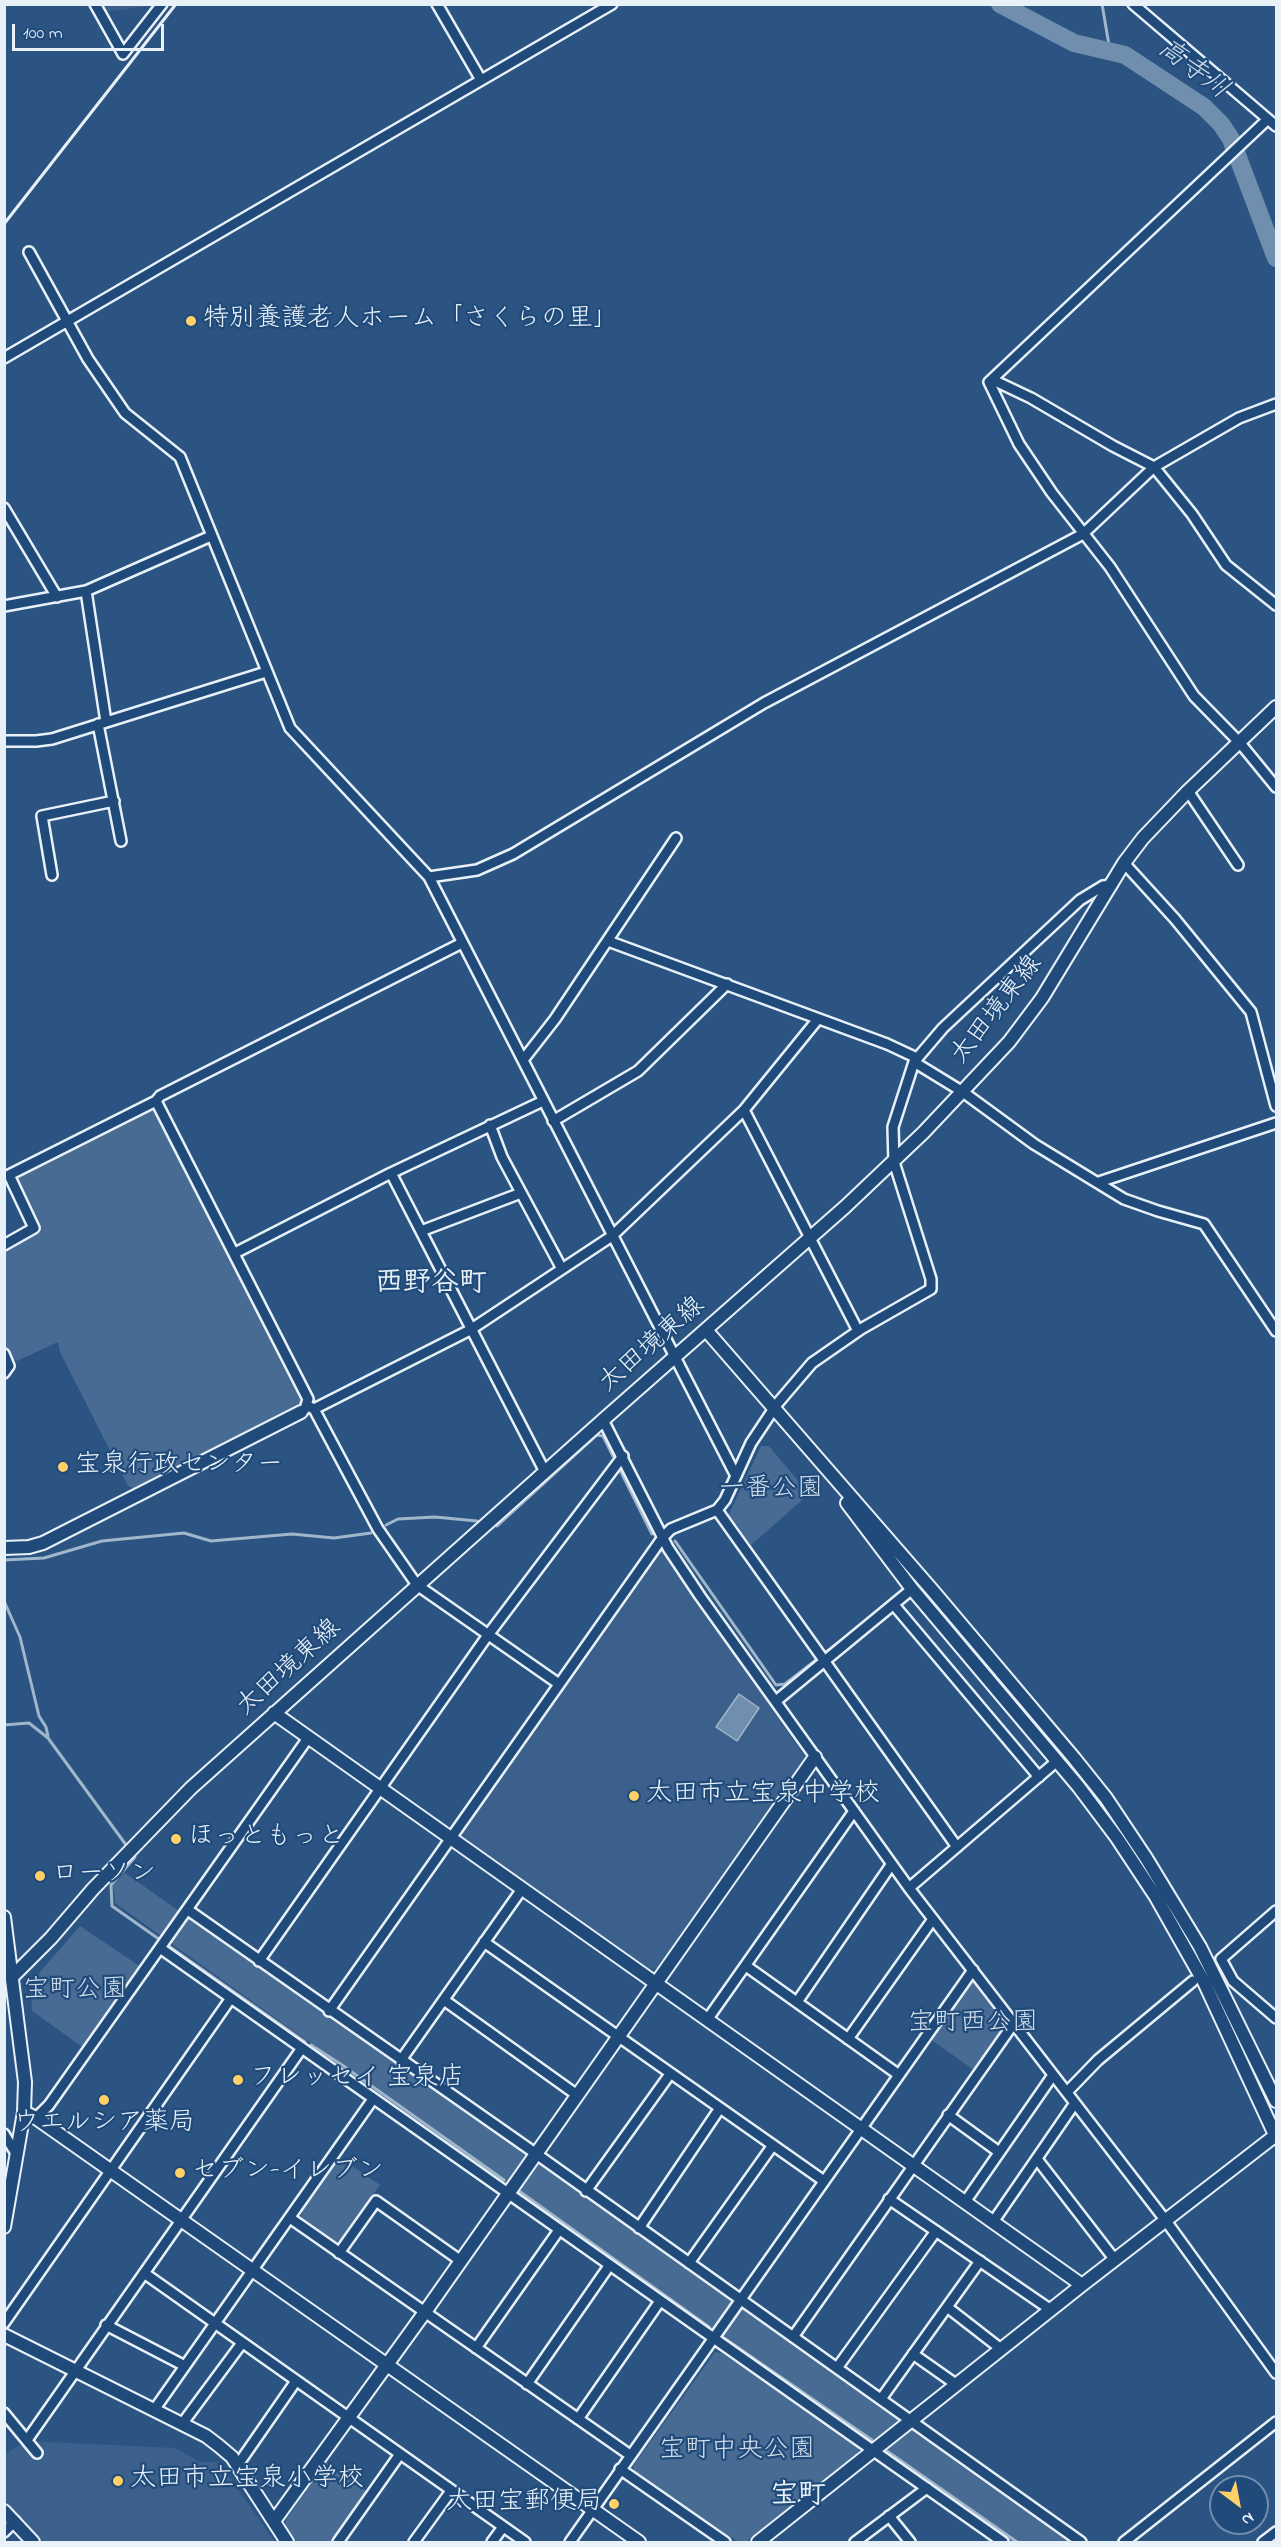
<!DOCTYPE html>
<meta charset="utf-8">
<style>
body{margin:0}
#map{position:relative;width:1281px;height:2547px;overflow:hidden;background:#2b5482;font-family:"Indie Flower",sans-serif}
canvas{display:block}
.frame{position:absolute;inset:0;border:6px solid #e8f1f8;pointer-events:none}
.north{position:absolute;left:1209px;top:2475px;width:60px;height:60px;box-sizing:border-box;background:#1f4a7a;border:2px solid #6f8dac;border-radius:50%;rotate:148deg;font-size:16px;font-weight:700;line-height:24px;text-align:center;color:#e8f1f8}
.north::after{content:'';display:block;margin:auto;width:21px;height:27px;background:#ffd166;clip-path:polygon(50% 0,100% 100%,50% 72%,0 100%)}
.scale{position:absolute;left:12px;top:24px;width:152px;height:27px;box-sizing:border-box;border:3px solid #e8f1f8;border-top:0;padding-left:8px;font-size:18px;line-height:21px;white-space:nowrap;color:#e8f1f8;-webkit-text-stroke:4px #1f4a7a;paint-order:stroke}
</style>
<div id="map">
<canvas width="1281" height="2547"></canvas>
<div class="frame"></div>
<div class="north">N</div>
<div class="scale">100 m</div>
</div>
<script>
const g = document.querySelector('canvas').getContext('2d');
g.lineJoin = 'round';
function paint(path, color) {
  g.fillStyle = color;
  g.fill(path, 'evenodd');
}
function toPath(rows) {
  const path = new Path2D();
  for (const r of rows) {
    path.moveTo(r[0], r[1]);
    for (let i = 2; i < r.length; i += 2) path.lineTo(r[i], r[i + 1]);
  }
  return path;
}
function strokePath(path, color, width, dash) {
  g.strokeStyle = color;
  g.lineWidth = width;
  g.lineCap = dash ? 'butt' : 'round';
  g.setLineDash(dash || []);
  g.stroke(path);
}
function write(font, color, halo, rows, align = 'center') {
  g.font = font + ' "Indie Flower","Klee One",sans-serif';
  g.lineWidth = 4.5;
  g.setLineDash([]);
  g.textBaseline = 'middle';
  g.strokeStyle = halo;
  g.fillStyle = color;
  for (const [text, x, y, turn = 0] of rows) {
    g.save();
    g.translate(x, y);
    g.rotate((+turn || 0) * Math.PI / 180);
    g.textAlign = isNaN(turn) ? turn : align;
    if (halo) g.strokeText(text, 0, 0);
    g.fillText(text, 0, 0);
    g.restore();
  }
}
paint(toPath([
 [99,5,158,5,104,12],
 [656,1552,665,1552,806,1759,657,1968,650,1969,463,1839,461,1832],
 [26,2441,175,2448,200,2462,219,2462,275,2542,41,2542,5,2500,5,2454]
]), '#3a608b');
paint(toPath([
 [152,1107,156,1109,304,1399,302,1405,137,1490,128,1486,60,1352,58,1342,17,1361,12,1359,5,1345,5,1249,42,1229,17,1182,19,1176],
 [761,1446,769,1446,809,1494,751,1545,729,1514],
 [125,1873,1075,2542,1011,2542,724,2340,115,1903,113,1885],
 [80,1926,141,1967,84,2048,32,2011,31,1993,40,1972],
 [973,1970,1014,2023,978,2073,926,2036],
 [339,2157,380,2185,341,2240,334,2242,302,2219,301,2212],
 [715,2352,721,2353,857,2444,859,2453,746,2542,738,2542,634,2471,633,2466],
 [326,2462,369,2493,334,2542,293,2542,285,2529,286,2520]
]), '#476b93');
const water = toPath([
 [739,1694,759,1708,737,1741,716,1727,739,1694]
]);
paint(water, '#708ead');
strokePath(water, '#a0b6cb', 1.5);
strokePath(toPath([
 [1102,4,1110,51],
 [621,1472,652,1534],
 [386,1525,398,1519,435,1517,477,1521],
 [497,1526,597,1435,603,1436,613,1456],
 [675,1541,776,1685,785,1684,861,1625],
 [4,1560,44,1558,102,1541,184,1533,211,1541,292,1534,334,1538,371,1533],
 [4,1601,20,1637,39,1716,46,1727,48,1736],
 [4,1725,29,1723,48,1738,129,1849],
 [133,1854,135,1857,111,1885,112,1906,305,2042],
 [311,2045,342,2065,504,2180],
 [519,2191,709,2327],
 [724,2338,872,2440],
 [887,2451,1017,2542]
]), '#a0b6cb', 3);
strokePath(toPath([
 [1000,4,1074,43,1125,55,1204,107,1221,124,1231,139,1276,258]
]), '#708ead', 18);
const street = toPath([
 [95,4,123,54,162,4],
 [437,4,481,80],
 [1133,4,1276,126],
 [1268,119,989,382,1019,444,1052,493,1110,567,1194,696,1240,743,1276,787],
 [29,252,88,359,125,413,180,457,290,728,429,877,736,1476],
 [4,358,612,4],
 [993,380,1031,398,1113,446,1154,467,1192,514,1226,565,1276,605],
 [4,508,57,597],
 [86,591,106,722],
 [4,606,86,591,211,536],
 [98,724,121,841],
 [4,741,36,741,52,739,266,672],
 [1188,791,1238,865],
 [1124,863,1175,919,1251,1012,1276,1106],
 [52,875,42,816,114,801],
 [429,877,477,870,513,854,764,703,1083,534,1154,467,1239,418,1276,404],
 [608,941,887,1044,917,1058],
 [523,1060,555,1019,676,838],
 [914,1062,963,1092,1034,1144,1124,1199,1158,1211,1204,1224,1276,1331],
 [156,1101,160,1096,462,943],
 [744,1110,858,1331],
 [553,1121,638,1071,727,984],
 [490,1125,502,1157,562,1269],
 [391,1173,545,1472],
 [1099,1182,1276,1123],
 [421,1231,521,1193],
 [4,1245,34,1228,9,1175,156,1101,308,1399,305,1409],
 [235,1253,391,1173,543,1101],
 [4,1354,9,1366,4,1373],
 [308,1406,314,1409,470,1330,612,1236,744,1110,818,1019],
 [314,1409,378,1529,417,1585,559,1684],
 [603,1420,668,1548,700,1596,909,1888,1166,2221,1276,2373],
 [717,1510,957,1847],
 [894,1605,1039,1777],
 [776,1701,912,1589],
 [909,1888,1057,1761],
 [188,1910,535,2153,1081,2542],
 [1276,1911,1221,1959,1233,1981,1276,2018],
 [484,1942,824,2181],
 [160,1948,1003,2542],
 [259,1961,488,1635,623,1456],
 [746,1966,899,2075],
 [444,2000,577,2095],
 [797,2002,891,1865],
 [329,2011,663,1537,671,1529,717,1510,725,1500,751,1443,777,1404,812,1363,861,1329,931,1289,931,1279,894,1162,893,1127,914,1062,943,1028,1080,900,1103,886,1112,885],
 [707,2020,854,1811],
 [848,2039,933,1919],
 [401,2060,522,1889],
 [1067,2092,1098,2060,1193,1981],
 [948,2115,999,2152],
 [36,2118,49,2105,308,1738],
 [4,2134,17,2155],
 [1037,2159,1115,2260],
 [586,2191,670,2074],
 [889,2199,1051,2310],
 [965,2202,1053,2075],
 [290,2218,630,2455],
 [993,2222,1075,2103],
 [639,2228,720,2108],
 [339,2253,376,2201,461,2261],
 [689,2263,773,2145],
 [144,2273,525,2542],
 [947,2307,1001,2349],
 [4,2323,231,1998],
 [106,2325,185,2366],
 [793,2337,1014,2023],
 [476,2348,559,2230],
 [913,2354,957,2385],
 [837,2368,936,2231],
 [527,2384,609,2266],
 [881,2399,980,2261],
 [154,2410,373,2099],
 [4,2413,37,2453],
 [578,2419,660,2301],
 [182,2424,242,2343],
 [27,2440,302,2048],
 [237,2466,296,2381],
 [620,2469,725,2542],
 [889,2516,910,2542],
 [4,2532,15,2521],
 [338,2542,400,2454],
 [414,2542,451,2491],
 [492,2542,503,2527],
 [570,2542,973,1970],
 [855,2542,927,2488],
 [1124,2542,1276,2422],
 [1263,2542,1276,2532]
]);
const secondary = toPath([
 [706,1330,933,1591,1074,1758,1106,1798,1146,1858,1200,1947,1276,2101],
 [847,1503,912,1589,1078,1786,1117,1838,1156,1897,1204,1982,1276,2137],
 [4,1548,29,1547,43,1543,301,1412],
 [274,1713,1082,2285],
 [4,1917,25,2082,24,2112,4,2227],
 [12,1977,51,1938,93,1889,191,1788,603,1420,845,1207,923,1133,1009,1042,1042,998,1124,863,1143,838,1188,791,1276,707],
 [24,2112,36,2118,639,2542],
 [4,2335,206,2436,219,2446,232,2457,287,2542],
 [4,2511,33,2542],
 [274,2521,425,2312,815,1757],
 [758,2542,1082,2285,1276,2135]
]);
strokePath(street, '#e8f1f8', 14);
strokePath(secondary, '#e8f1f8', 16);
strokePath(street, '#1f4a7a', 9);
strokePath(secondary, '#1f4a7a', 12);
strokePath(toPath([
 [4,224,176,4]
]), '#e8f1f8', 3);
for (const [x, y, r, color] of [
 [191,321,6,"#ffd166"],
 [63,1467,6,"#ffd166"],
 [634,1796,6,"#ffd166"],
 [176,1839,6,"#ffd166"],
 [40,1876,6,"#ffd166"],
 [238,2080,6,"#ffd166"],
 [104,2100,6,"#ffd166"],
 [180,2173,6,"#ffd166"],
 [118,2481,6,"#ffd166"],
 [614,2504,6,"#ffd166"]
]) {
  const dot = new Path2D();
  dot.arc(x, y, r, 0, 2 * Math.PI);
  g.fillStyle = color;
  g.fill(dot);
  strokePath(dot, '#1f4a7a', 2);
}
write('26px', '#e8f1f8', '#1f4a7a', [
 ["特別養護老人ホーム「さくらの里」",203,321],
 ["宝泉行政センター",75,1467],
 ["太田市立宝泉中学校",646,1796],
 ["ほっともっと",188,1839],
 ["ローソン",52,1876],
 ["フレッセイ 宝泉店",250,2080],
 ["ウエルシア薬局",104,2125,"center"],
 ["セブン-イレブン",192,2173],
 ["太田市立宝泉小学校",130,2481],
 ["太田宝郵便局",602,2504,"right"]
], 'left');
write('26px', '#e8f1f8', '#1f4a7a', [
 ["太田境東線",998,1011,-52],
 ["太田境東線",653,1346,-41],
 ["太田境東線",290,1669,-42]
]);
write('26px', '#d0dde9', '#1f4a7a', [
 ["一番公園",771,1491],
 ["宝町公園",75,1992],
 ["宝町西公園",973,2025],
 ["宝町中央公園",737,2452]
]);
write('italic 27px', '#d0dde9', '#1f4a7a', [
 ["高寺川",1192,71,37]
]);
write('bold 28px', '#e8f1f8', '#1f4a7a', [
 ["西野谷町",431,1285],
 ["宝町",798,2497]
]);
</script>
